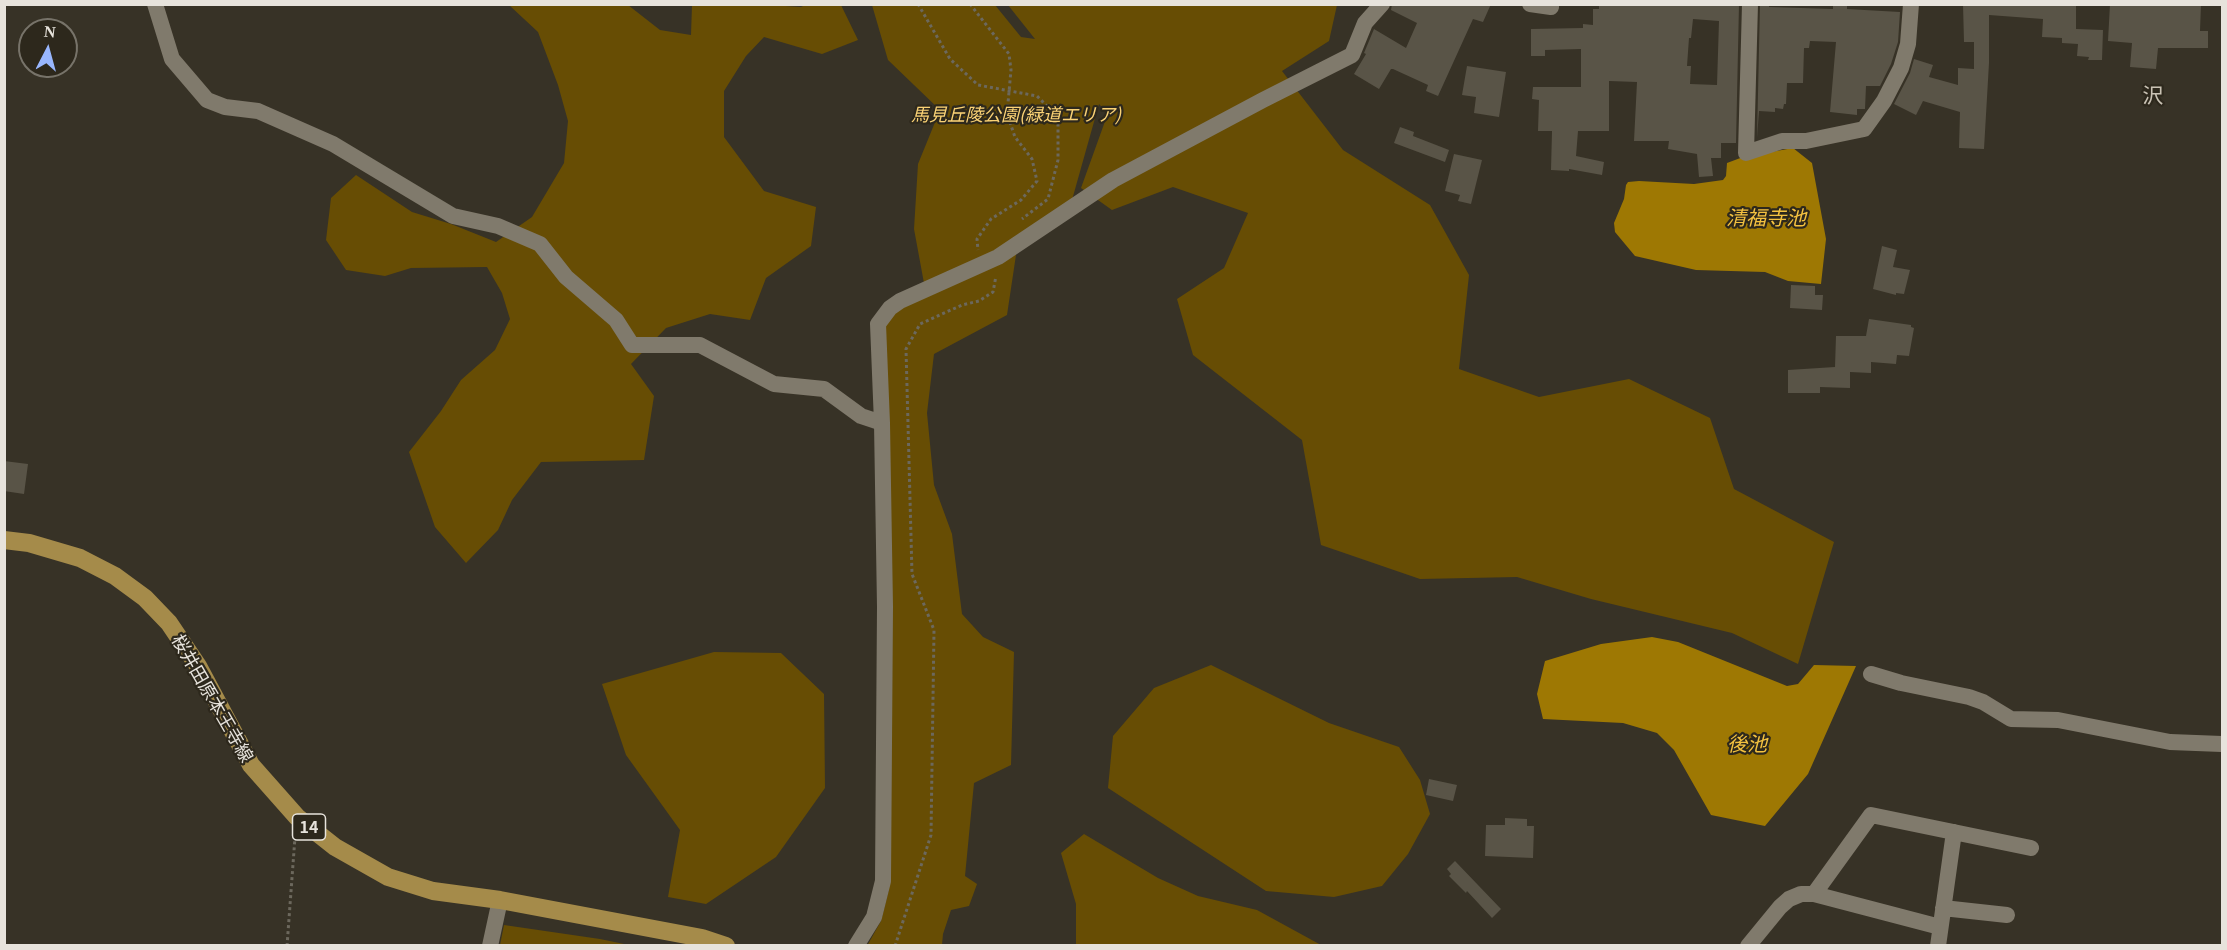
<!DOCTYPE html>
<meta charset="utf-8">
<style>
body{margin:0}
#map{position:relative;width:2227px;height:950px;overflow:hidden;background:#373226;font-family:Georgia,serif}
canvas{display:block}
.frame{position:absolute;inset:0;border:6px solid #e7e3dc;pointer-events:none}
.north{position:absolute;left:18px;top:18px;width:60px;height:60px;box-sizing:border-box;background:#2d281c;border:2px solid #777369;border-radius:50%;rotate:6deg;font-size:16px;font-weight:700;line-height:24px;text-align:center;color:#e7e3dc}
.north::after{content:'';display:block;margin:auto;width:21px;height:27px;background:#98b6fd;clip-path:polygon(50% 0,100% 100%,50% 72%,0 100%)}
</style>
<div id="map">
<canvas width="2227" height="950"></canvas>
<div class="frame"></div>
<div class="north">N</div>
</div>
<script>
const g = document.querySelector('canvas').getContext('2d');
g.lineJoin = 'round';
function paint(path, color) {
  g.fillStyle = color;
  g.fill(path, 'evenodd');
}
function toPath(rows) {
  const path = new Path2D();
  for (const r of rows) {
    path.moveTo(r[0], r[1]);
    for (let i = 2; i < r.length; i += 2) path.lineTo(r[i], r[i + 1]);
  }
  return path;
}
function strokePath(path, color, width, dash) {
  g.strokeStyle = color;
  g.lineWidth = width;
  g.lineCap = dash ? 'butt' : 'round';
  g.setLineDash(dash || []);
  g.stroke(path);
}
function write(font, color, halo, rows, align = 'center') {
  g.font = font + ' Georgia,"Noto Sans JP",serif';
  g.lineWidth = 4.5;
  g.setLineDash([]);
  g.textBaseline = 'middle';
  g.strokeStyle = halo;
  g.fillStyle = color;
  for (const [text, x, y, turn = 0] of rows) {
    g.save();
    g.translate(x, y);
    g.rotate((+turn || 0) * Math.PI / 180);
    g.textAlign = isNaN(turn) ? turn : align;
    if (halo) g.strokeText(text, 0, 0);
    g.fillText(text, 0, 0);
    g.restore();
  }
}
paint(toPath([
 [754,4,801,7,805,5,841,5,858,40,822,54,764,37,746,56,724,91,724,137,764,191,816,207,811,246,766,278,750,320,710,314,666,328,631,364,654,396,644,460,541,462,512,500,498,530,466,563,435,527,409,452,441,411,461,380,495,350,510,319,502,293,487,267,411,268,385,276,346,270,326,240,331,198,356,175,412,212,451,224,496,242,532,217,564,163,568,121,558,85,538,32,509,5,628,5,660,30,691,35,692,5],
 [872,5,995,5,1021,37,1035,39,1008,5,1337,5,1329,41,1282,71,1343,150,1430,205,1469,275,1459,369,1539,397,1629,379,1710,418,1734,489,1834,542,1798,664,1732,633,1591,599,1517,577,1420,579,1321,545,1302,440,1193,355,1177,299,1224,268,1248,213,1173,187,1112,210,1081,188,1108,113,1099,104,1072,200,1019,235,1007,315,934,354,927,413,934,485,952,534,962,614,983,637,1014,652,1011,765,974,783,965,876,977,884,969,906,951,910,943,934,942,945,867,946,881,921,889,889,883,326,892,312,926,294,914,229,918,164,940,110,888,60],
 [714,652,781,653,824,694,825,788,776,857,706,904,668,897,680,830,626,755,602,684],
 [1211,665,1329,723,1399,747,1420,780,1430,814,1408,854,1382,886,1334,897,1266,891,1108,788,1113,736,1154,688],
 [1084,834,1158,878,1198,896,1257,910,1321,945,1076,945,1076,904,1061,853],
 [504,925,600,939,629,945,500,945]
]), '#674d04');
paint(toPath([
 [1793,148,1812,163,1826,239,1821,284,1788,281,1765,272,1696,270,1635,256,1615,232,1614,223,1624,199,1626,185,1628,182,1639,181,1694,184,1723,180,1726,176,1727,163,1743,157],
 [1652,637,1678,642,1787,686,1798,684,1814,665,1856,666,1808,774,1765,826,1711,815,1674,750,1657,733,1623,723,1543,719,1537,694,1545,661,1601,644]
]), '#9e7803');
paint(toPath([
 [1392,4,1491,4,1483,22,1473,19,1438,96,1426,91,1428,85,1393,69,1391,69,1379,89,1354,74,1366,54,1364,53,1374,29,1406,48,1417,23,1391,10],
 [1599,4,1739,4,1736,143,1721,143,1721,158,1711,158,1713,176,1699,177,1697,154,1668,149,1669,141,1634,141,1637,82,1609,81,1609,131,1578,131,1576,156,1604,162,1602,175,1569,169,1569,171,1551,170,1552,131,1538,131,1539,100,1532,99,1533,87,1581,87,1581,49,1545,50,1545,56,1531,56,1531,29,1583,28,1583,24,1593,25,1593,9,1599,9],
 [1693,19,1719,21,1717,85,1690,84,1691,66,1687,66,1689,38,1691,38],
 [1760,4,1769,4,1769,7,1833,9,1833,4,1847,4,1847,9,1900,12,1898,42,1891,64,1880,86,1866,86,1865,109,1857,109,1857,115,1830,112,1836,42,1810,41,1809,48,1804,48,1803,83,1787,83,1786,104,1784,104,1783,109,1775,108,1775,112,1759,111,1757,138],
 [1963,4,2076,4,2076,29,2103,30,2102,60,2088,60,2089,57,2077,56,2078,44,2062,43,2062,38,2042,37,2043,19,1989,15,1989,63,1984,149,1959,148,1960,112,1923,101,1916,115,1894,104,1910,73,1914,59,1933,65,1929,77,1958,85,1958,68,1974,69,1974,42,1964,42],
 [2110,4,2201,4,2200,31,2208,31,2208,48,2158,48,2156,69,2130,67,2132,43,2108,41],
 [1467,66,1506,72,1499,117,1474,113,1476,97,1462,95],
 [1400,127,1414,132,1413,136,1449,150,1445,162,1394,143],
 [1454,154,1482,160,1471,204,1458,201,1460,195,1445,191],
 [1882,246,1897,250,1893,267,1910,270,1904,294,1896,293,1896,295,1873,289],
 [1791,285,1815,286,1815,295,1823,295,1822,310,1790,308],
 [1869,319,1911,325,1911,327,1914,328,1909,356,1897,355,1896,364,1871,362,1871,373,1850,372,1850,388,1820,387,1820,393,1788,393,1788,370,1835,367,1836,336,1866,336],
 [4,461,28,464,24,494,4,491],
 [1429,779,1457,785,1453,801,1426,795],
 [1505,818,1527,819,1527,826,1534,826,1533,858,1485,856,1486,825,1505,825],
 [1455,861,1501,909,1492,918,1467,891,1466,893,1449,876,1451,874,1447,869]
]), '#595447');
strokePath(toPath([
 [918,4,950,59,978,85,1037,96,1058,117,1058,160,1048,199,1022,219],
 [970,4,1009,54,1011,70,1007,114,1015,137,1032,159,1037,181,1021,200,991,219,977,239,978,250],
 [287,946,295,837],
 [895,946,931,835,934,630,912,574,906,349,920,324,962,305,979,301,993,292,996,276]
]), '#6c685d', 3, [3, 3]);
strokePath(toPath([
 [155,4,172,59,207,100,225,107,258,111,333,144,453,216,498,226,540,244,566,277,616,320,632,345,700,345,774,384,824,389,861,416,882,423],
 [1530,4,1551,7,1551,4],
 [1750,4,1746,153,1782,141,1806,141,1864,129,1884,101,1901,68,1908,44,1911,4],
 [1871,674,1901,683,1969,697,1983,702,2011,719,2058,720,2170,742,2222,744],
 [1814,894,1871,815,2031,848],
 [1943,908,2007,915],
 [490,946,500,900],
 [856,946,874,917,883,881,885,607,882,423,878,324,890,308,900,301,998,257,1113,180,1263,100,1352,55,1365,23,1382,4],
 [1748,946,1780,907,1789,899,1801,894,1814,894,1940,927],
 [1938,946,1954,832]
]), '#807a6c', 16);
strokePath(toPath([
 [4,540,29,543,80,558,115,576,145,598,169,623,198,666,251,765,297,817,335,847,388,877,433,891,500,900,702,938,726,946]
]), '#a58b4a', 18);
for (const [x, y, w] of [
 [309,827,33]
]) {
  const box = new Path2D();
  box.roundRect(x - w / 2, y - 13, w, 26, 4.5);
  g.fillStyle = '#2d281c';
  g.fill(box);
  strokePath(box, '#e7e3dc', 1.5);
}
write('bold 16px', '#e7e3dc', null, [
 ["14",309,827]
]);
write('italic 18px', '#fad275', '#2d281c', [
 ["馬見丘陵公園(緑道エリア)",1016,114]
]);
write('18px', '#e7e3dc', '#2d281c', [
 ["桜井田原本王寺線",213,698,60]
]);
write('italic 20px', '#f4c240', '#2d281c', [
 ["清福寺池",1766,217],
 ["後池",1747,743]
]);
write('21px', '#c9c2b4', '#2d281c', [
 ["沢",2153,95]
]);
</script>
